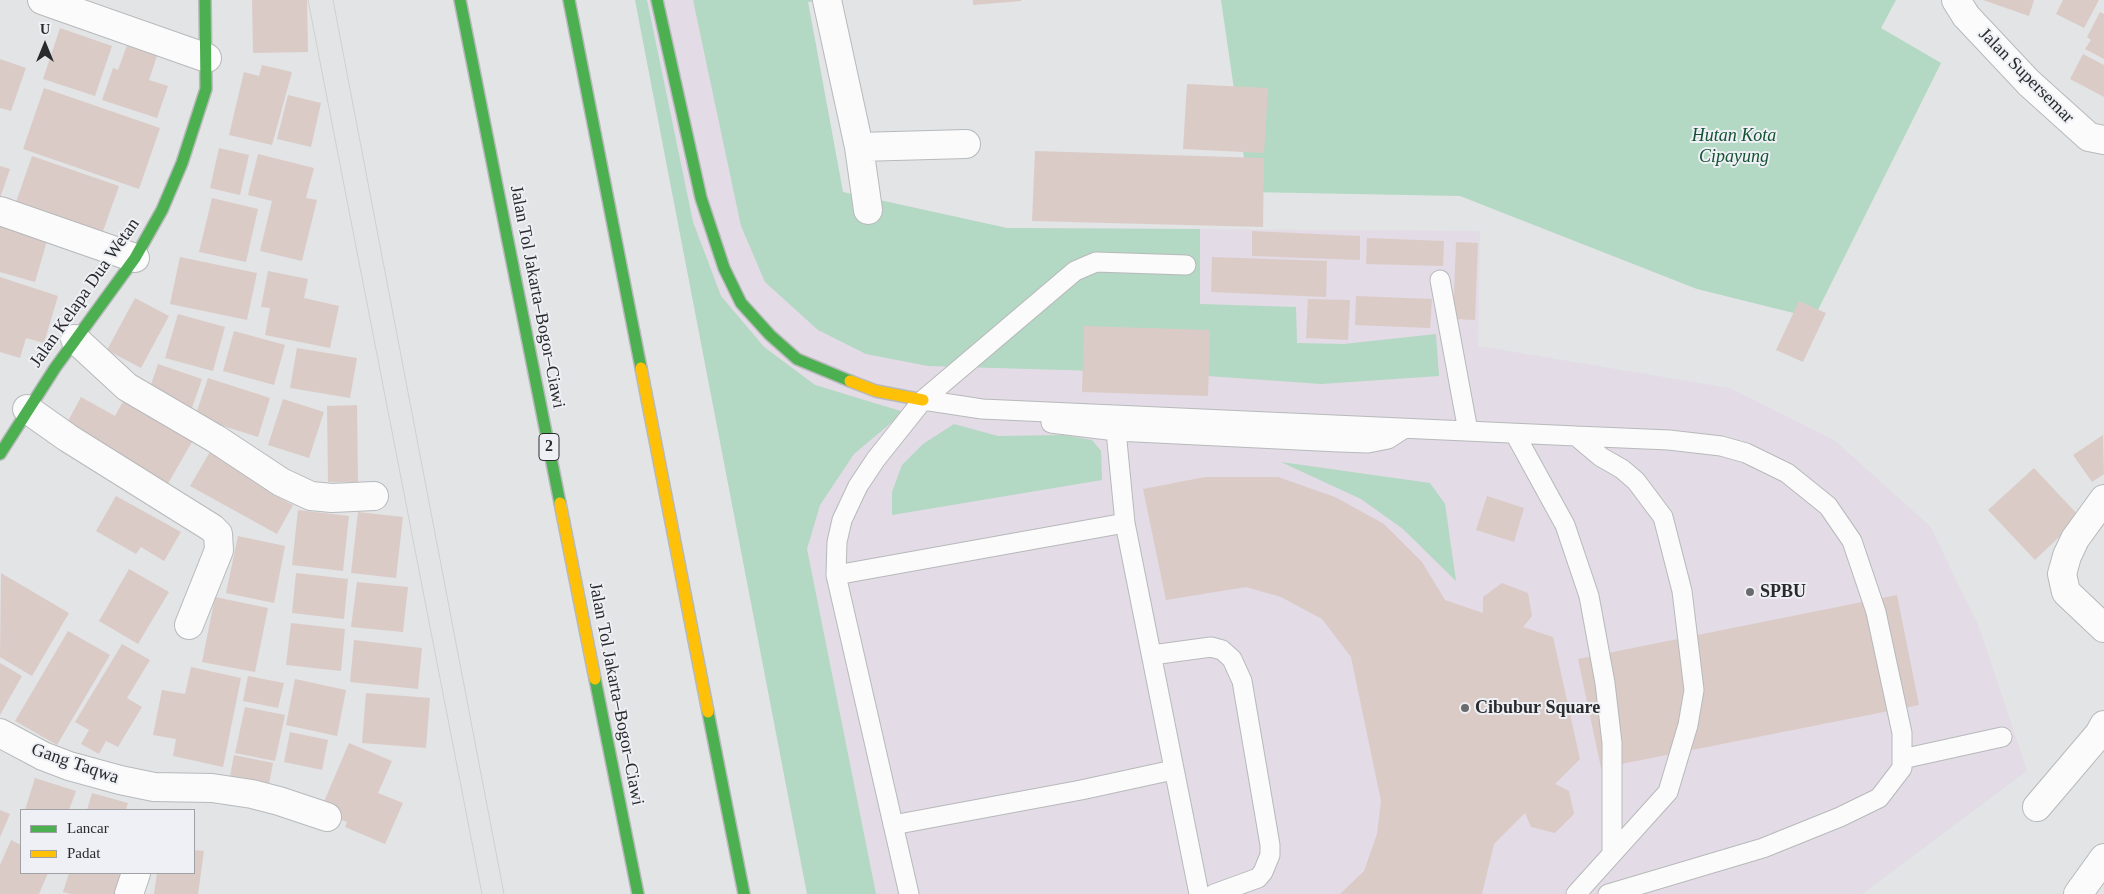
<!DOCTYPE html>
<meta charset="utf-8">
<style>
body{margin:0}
#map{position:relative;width:2104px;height:894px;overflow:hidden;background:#e2e4e6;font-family:Georgia,serif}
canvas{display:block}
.legend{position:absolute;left:20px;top:809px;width:175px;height:65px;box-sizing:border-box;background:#eef0f5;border:1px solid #9fa1a5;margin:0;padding:6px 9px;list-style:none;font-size:15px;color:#292a2c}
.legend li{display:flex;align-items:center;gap:10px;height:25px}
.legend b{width:25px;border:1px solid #9fa1a5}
.north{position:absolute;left:20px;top:20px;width:50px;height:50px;-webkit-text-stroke:4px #eef0f5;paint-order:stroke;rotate:0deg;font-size:14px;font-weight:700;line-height:20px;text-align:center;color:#292a2c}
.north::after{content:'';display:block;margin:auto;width:18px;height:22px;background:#292a2c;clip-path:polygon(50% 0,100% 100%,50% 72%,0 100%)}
</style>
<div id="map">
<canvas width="2104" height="894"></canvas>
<ul class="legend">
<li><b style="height:6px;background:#4caf50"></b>Lancar</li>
<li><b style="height:6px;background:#ffc107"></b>Padat</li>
</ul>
<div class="north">U</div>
</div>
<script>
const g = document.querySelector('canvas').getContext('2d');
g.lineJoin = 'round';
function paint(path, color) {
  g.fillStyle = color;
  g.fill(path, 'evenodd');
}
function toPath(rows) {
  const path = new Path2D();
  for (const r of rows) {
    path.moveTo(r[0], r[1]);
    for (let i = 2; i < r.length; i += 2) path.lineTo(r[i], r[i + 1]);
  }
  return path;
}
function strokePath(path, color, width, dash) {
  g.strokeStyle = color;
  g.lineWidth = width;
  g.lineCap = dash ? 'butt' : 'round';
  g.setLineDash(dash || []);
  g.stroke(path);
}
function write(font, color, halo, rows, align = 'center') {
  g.font = font + ' Georgia,serif';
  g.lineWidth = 4;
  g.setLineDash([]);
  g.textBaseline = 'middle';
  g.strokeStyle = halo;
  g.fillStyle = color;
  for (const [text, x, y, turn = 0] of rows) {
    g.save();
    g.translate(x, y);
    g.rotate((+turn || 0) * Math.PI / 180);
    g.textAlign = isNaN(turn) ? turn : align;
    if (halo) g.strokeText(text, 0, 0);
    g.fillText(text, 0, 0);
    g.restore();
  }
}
paint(toPath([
 [635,0,808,1,843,192,1007,228,1480,231,1478,346,1729,388,1834,440,1930,526,1979,627,2027,771,1862,894,807,894]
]), '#e3dbe5');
paint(toPath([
 [635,0,647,0,693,222,721,296,764,347,815,385,904,412,854,454,820,505,807,549,876,894,807,894],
 [693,0,827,0,808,2,843,192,1007,228,1200,229,1200,304,1296,307,1297,343,1344,344,1436,334,1439,376,1321,384,1166,373,928,366,866,354,818,330,765,282,741,226],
 [1221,0,1896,0,1881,28,1941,63,1814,318,1697,289,1460,196,1249,192],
 [954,424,998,436,1064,435,1092,440,1101,451,1102,480,892,515,892,492,902,465,923,444],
 [1281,462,1430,483,1445,504,1456,581,1403,529,1361,499]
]), '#b3d8c3');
paint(toPath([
 [252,0,307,0,308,52,253,53],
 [973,0,1021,0,1021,1,973,5],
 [1983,0,2034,0,2029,16],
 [2063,0,2099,0,2084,28,2056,14],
 [2100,12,2104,14,2104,59,2085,49,2091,40,2087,37],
 [60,28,112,46,95,96,43,79],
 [130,37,160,47,149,80,168,86,157,118,102,100,113,68,118,70],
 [2083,54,2104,65,2104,97,2070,79],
 [0,59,26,68,11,111,0,108],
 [262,65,292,72,272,145,229,135,244,72,259,76],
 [1187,84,1268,88,1264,153,1183,149],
 [44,88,160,128,139,189,23,149],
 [288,95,321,103,311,147,277,139],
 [219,148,249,155,240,195,210,188],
 [1035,151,1264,158,1263,227,1032,221],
 [258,154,314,168,306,198,317,200,302,261,260,251,272,201,248,195],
 [32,156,119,186,102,234,15,205],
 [0,166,10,169,0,198],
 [212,198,258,209,246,262,199,252],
 [0,220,49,234,35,282,0,272],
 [1252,231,1360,236,1360,260,1252,256],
 [1367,238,1444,241,1443,266,1366,264],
 [1456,242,1478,243,1475,320,1453,319],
 [180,257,257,273,247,320,170,304],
 [1212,257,1327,261,1326,297,1211,292],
 [268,271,308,279,304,298,339,306,330,348,265,335,270,308,261,307],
 [0,277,58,296,44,343,26,338,20,358,0,352],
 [1356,296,1432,299,1430,328,1355,325],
 [135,298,169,316,141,368,107,350],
 [1308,299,1350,300,1348,340,1306,338],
 [1799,301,1826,313,1803,362,1776,350],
 [178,314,225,327,213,371,165,358],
 [1084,326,1210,330,1208,396,1082,392],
 [234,331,285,345,274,385,223,371],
 [297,348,357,358,350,398,290,388],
 [158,364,202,379,191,411,147,396],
 [208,378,270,398,258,437,195,417],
 [126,396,196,435,166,487,62,432,81,397,115,416],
 [283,399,324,412,309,458,268,445],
 [357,405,358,482,328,482,327,406],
 [2103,435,2104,474,2092,482,2073,455],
 [211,450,271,484,267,491,293,505,277,534,190,486],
 [2034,468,2080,517,2035,560,1988,510],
 [1205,477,1278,477,1335,497,1384,524,1422,562,1445,600,1483,613,1483,597,1502,583,1528,593,1532,616,1523,627,1553,637,1580,759,1555,784,1569,791,1574,814,1555,833,1531,827,1525,813,1494,844,1482,894,1340,894,1364,871,1377,834,1381,801,1351,657,1322,619,1281,597,1246,587,1166,600,1143,489],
 [116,496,181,532,164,561,141,547,136,554,96,531],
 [1487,496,1524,508,1514,542,1476,530],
 [298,510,349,516,343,571,292,565],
 [358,512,403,517,396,578,351,573],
 [238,536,285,546,274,603,226,593],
 [129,569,169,592,138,644,99,621],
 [1,573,69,613,32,676,0,657],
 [296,573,348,579,344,619,292,613],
 [357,582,408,587,403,632,351,627],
 [1897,595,1919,705,1601,768,1578,659],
 [215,597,268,608,255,672,202,662],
 [291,623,345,629,341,671,286,665],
 [68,631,110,655,57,745,15,721],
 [354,640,422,648,418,689,350,682],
 [122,644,150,660,127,698,142,707,118,747,106,741,99,754,81,744,89,730,75,722],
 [0,663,22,676,0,715],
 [191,667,241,678,223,767,173,756,176,739,153,735,162,690,185,694],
 [248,676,284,683,278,708,243,701],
 [295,679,346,690,337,736,286,725],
 [366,693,430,698,426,748,362,743],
 [245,707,285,715,275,761,235,753],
 [290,732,328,740,322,770,284,762],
 [349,743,392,761,378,793,403,803,385,844,345,827,347,822,320,811],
 [234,755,273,763,267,795,228,787],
 [35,778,76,791,69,810,25,810],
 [92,793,128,803,126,810,87,810],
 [0,810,10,814,0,837],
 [11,840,21,845,21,873,48,873,39,894,0,894,0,865],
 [194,850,204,851,198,894,154,894,157,873,194,873],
 [69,873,120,873,115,894,71,894,63,892]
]), '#dbcbc7');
const lane = toPath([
 [1440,280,1468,431],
 [923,400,982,409,1576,436,1601,457,1622,469,1636,481,1663,517,1682,591,1694,690,1688,725,1668,792,1576,894],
 [1051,423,1116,431,1339,442,1368,443,1388,439,1402,430],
 [1116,431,1125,523,1199,894],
 [1515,434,1565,525,1589,596,1605,683,1612,743,1612,853],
 [1576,436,1669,440,1721,446,1746,453,1787,473,1828,506,1852,541,1876,612,1902,733,1902,768,1879,798,1840,817,1763,848,1608,894],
 [836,575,1125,523],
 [1152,655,1211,647,1222,650,1232,659,1242,681,1270,845,1270,855,1263,872,1258,878,1214,894],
 [1902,759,2002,737],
 [893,825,1081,790,1173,770],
 [909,894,836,575,837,542,842,520,858,486,876,459,923,400,1075,271,1096,262,1186,265]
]);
const street = toPath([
 [42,0,207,58],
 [827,0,859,147,966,144],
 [1956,0,1966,16,2029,83,2089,137,2104,140],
 [859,147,868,210],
 [0,211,135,258],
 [75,339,127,387,216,439,281,482,311,496,332,498,374,496],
 [27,409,68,438,212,528,218,534,219,550,189,625],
 [2104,499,2075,539,2067,556,2062,574,2066,592,2104,628],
 [0,733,43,756,69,766,120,780,154,787,212,788,252,794,279,801,327,817],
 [2037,807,2099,734,2104,725],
 [129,894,136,873],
 [2078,894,2104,858]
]);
const fast = toPath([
 [460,0,560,503],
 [569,0,641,368],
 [657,0,701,198,724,268,741,303,770,335,797,359,850,381],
 [0,454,55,368,135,258,162,210,182,163,206,89,205,0],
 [595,679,638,894],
 [708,712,744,894]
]);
const slow = toPath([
 [641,368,708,712],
 [850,381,876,391,923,400],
 [560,503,595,679]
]);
strokePath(lane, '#b7b9bb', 21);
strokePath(street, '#b7b9bb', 30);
strokePath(fast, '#b7b9bb', 14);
strokePath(slow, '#b7b9bb', 14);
strokePath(lane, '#fbfbfb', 19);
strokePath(street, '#fbfbfb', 28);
strokePath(fast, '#4caf50', 11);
strokePath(slow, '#ffc107', 11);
strokePath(toPath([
 [308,0,482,894],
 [333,0,504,894]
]), '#cfd0d0', 1);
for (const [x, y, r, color] of [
 [1750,592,5,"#6a6b6d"],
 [1465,708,5,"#6a6b6d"]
]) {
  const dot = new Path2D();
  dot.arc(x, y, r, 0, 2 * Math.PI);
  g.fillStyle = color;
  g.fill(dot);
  strokePath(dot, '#eef0f5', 2);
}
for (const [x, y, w] of [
 [549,447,20]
]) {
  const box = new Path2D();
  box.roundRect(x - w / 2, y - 13.5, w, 27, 4);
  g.fillStyle = '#eef0f5';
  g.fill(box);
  strokePath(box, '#292a2c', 1);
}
write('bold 16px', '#292a2c', null, [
 ["2",549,447]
]);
write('18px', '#292a2c', '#eef0f5', [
 ["Jalan Supersemar",2026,76,45],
 ["Jalan Kelapa Dua Wetan",85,293,-55],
 ["Jalan Tol Jakarta–Bogor–Ciawi",537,297,79],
 ["Jalan Tol Jakarta–Bogor–Ciawi",616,694,79],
 ["Gang Taqwa",75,764,19]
]);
write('italic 18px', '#135232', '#eef0f5', [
 ["Hutan Kota",1734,136],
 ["Cipayung",1734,157]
]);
write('bold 18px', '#292a2c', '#eef0f5', [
 ["SPBU",1760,592],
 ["Cibubur Square",1475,708]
], 'left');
</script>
